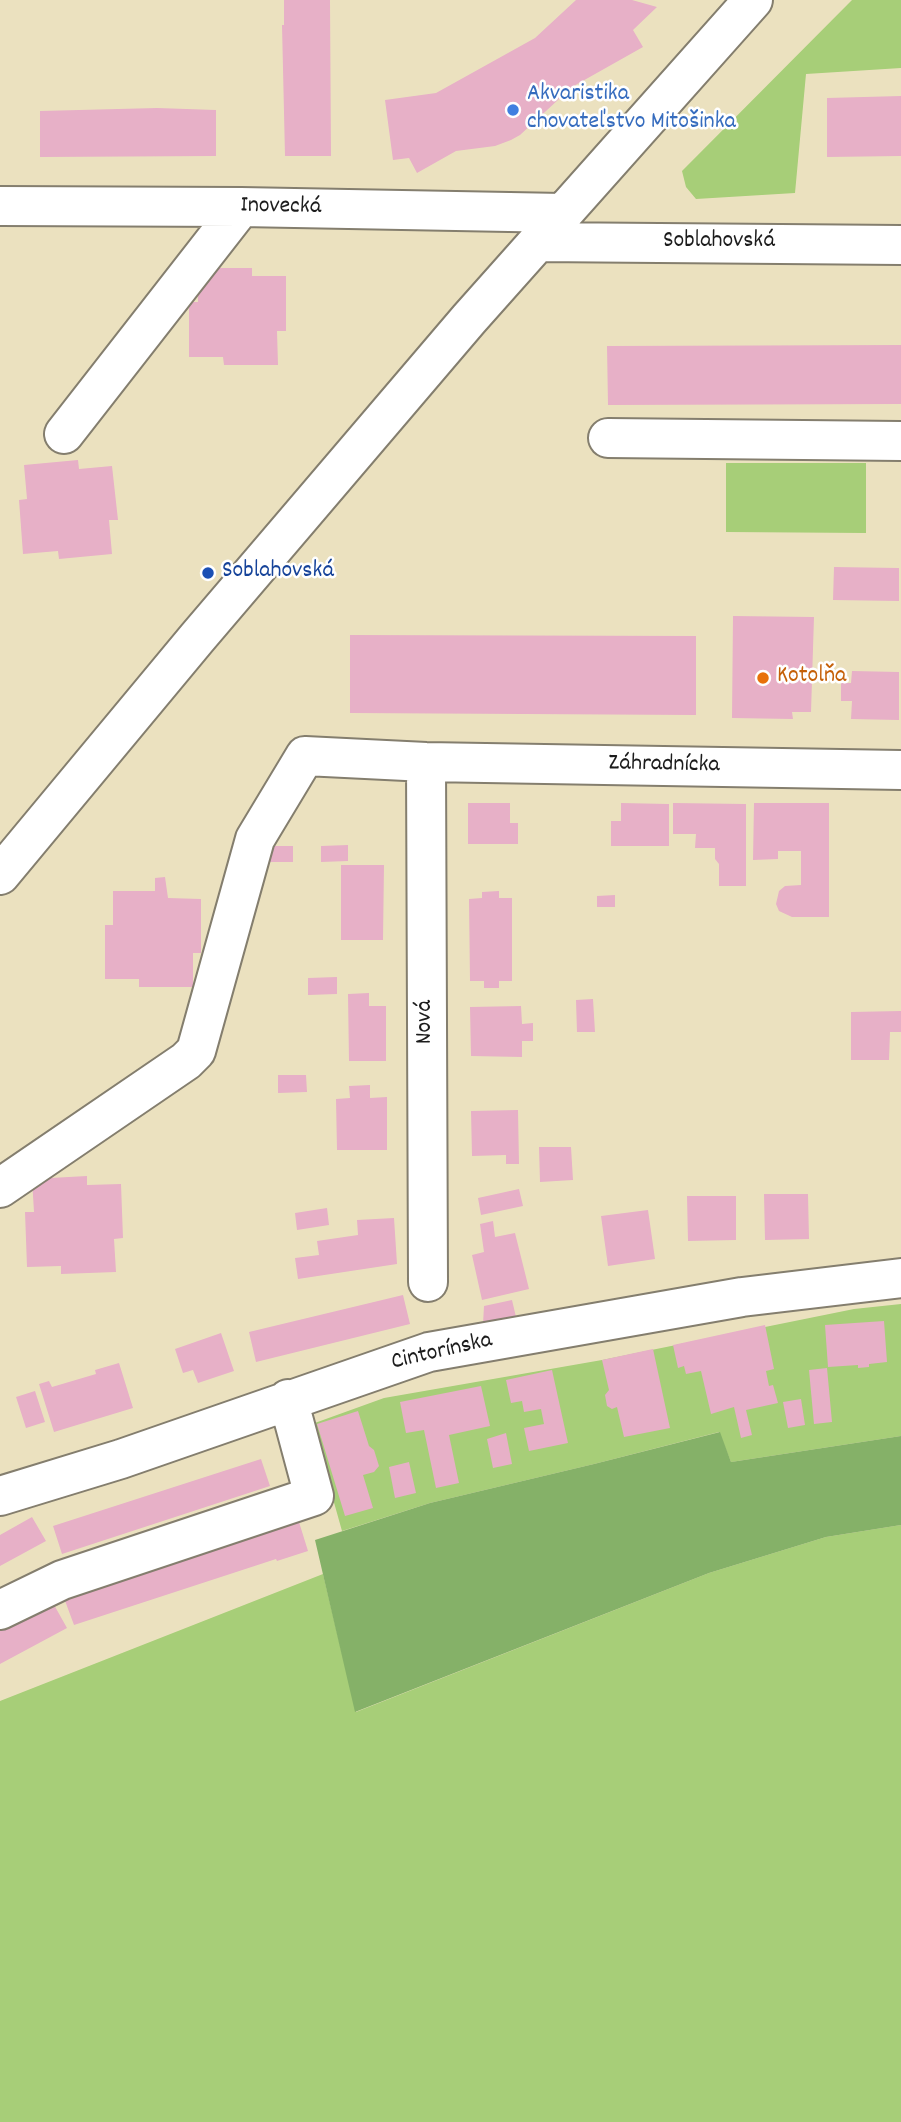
<!DOCTYPE html>
<meta charset="utf-8">
<style>
body{margin:0}
canvas{display:block;background:#ebe1bf}
</style>
<canvas width="901" height="2122"></canvas>
<script>
const g = document.querySelector('canvas').getContext('2d');
g.lineJoin = 'round';
function paint(path, color) {
  g.fillStyle = color;
  g.fill(path, 'evenodd');
}
function toPath(rows) {
  const path = new Path2D();
  for (const r of rows) {
    path.moveTo(r[0], r[1]);
    for (let i = 2; i < r.length; i += 2) path.lineTo(r[i], r[i + 1]);
  }
  return path;
}
function strokePath(path, color, width, dash) {
  g.strokeStyle = color;
  g.lineWidth = width;
  g.lineCap = dash ? 'butt' : 'round';
  g.setLineDash(dash || []);
  g.stroke(path);
}
function write(font, color, halo, rows, align = 'center') {
  g.font = font + ' Dekko,sans-serif';
  g.lineWidth = 5;
  g.setLineDash([]);
  g.textBaseline = 'middle';
  g.strokeStyle = halo;
  g.fillStyle = color;
  for (const [text, x, y, turn = 0] of rows) {
    g.save();
    g.translate(x, y);
    g.rotate((+turn || 0) * Math.PI / 180);
    g.textAlign = isNaN(turn) ? turn : align;
    if (halo) g.strokeText(text, 0, 0);
    g.fillText(text, 0, 0);
    g.restore();
  }
}
paint(toPath([
 [852,0,901,0,901,68,806,74,795,193,696,199,686,187,682,171],
 [726,463,866,463,866,533,726,532],
 [901,1304,901,1436,731,1462,719,1432,594,1464,430,1503,342,1531,312,1424,384,1398,602,1360,854,1309],
 [901,1525,901,2122,0,2122,0,1701,323,1574,356,1712,709,1573,826,1537]
]), '#a7ce78');
paint(toPath([
 [720,1432,731,1462,901,1436,901,1525,826,1537,709,1573,355,1712,315,1540,430,1503,594,1464]
]), '#85b168');
paint(toPath([
 [284,0,330,0,331,156,285,156,282,25,284,25],
 [576,0,632,0,657,7,633,30,643,47,572,87,520,135,511,140,495,146,456,151,417,173,409,158,393,160,385,100,436,93,535,38],
 [901,96,901,156,827,157,827,98],
 [157,108,216,110,216,156,40,157,40,111],
 [197,268,252,268,252,276,286,276,286,331,277,331,278,365,224,365,223,357,189,357,189,302,198,302],
 [901,345,901,404,608,405,607,346],
 [78,460,79,469,112,466,118,520,109,520,112,554,59,559,58,551,23,554,19,500,27,499,24,465],
 [834,567,899,568,899,601,833,600],
 [733,616,814,617,811,712,792,712,793,719,732,718],
 [350,635,696,636,696,715,350,713],
 [852,671,899,672,899,720,851,719,852,701,841,701,841,683,851,683],
 [468,803,510,803,510,823,518,823,518,844,468,844],
 [621,803,669,804,669,846,611,846,611,821,621,821],
 [673,803,746,804,746,886,719,886,719,864,715,859,715,848,695,848,696,834,673,834],
 [754,803,829,803,829,917,792,917,779,911,776,904,779,891,785,886,801,885,801,851,778,851,778,859,753,860],
 [348,845,348,861,321,862,321,846],
 [267,846,293,846,293,862,268,862,268,868,261,867],
 [341,865,384,865,383,940,341,940],
 [165,877,168,898,201,899,201,953,193,953,193,987,139,987,139,979,105,979,105,925,113,925,113,891,155,891,155,878],
 [499,891,499,898,512,898,512,981,499,981,499,988,484,988,484,981,470,981,469,899,482,898,482,892],
 [615,895,615,907,597,907,597,896],
 [337,977,337,994,308,995,308,978],
 [369,993,369,1006,386,1006,386,1061,349,1061,348,994],
 [593,999,595,1032,577,1032,576,1000],
 [521,1006,522,1024,533,1023,533,1041,522,1041,522,1057,471,1056,470,1007],
 [901,1011,901,1032,890,1032,889,1060,851,1060,851,1012],
 [278,1075,306,1075,307,1092,278,1093],
 [370,1085,370,1098,387,1097,387,1150,337,1150,336,1099,350,1098,349,1086],
 [518,1110,519,1164,506,1164,506,1155,472,1156,471,1111],
 [539,1147,571,1147,573,1180,540,1182],
 [87,1176,87,1185,121,1184,123,1238,114,1239,116,1272,61,1274,61,1266,27,1267,25,1212,34,1212,32,1179],
 [519,1189,523,1206,481,1215,478,1198],
 [764,1194,808,1194,809,1239,765,1240],
 [687,1196,736,1196,736,1240,688,1241],
 [327,1208,329,1225,297,1230,295,1213],
 [648,1210,655,1259,608,1266,601,1216],
 [394,1218,397,1264,298,1279,295,1258,319,1255,317,1241,358,1235,357,1220],
 [493,1221,495,1237,515,1233,529,1289,482,1300,472,1255,484,1252,480,1224],
 [403,1295,410,1324,256,1362,249,1332],
 [512,1300,516,1317,483,1324,484,1306],
 [884,1321,887,1362,869,1364,869,1367,858,1368,858,1365,828,1367,825,1325],
 [765,1325,774,1369,766,1371,769,1386,773,1385,778,1403,746,1410,752,1435,741,1438,734,1407,711,1414,701,1371,686,1374,684,1366,678,1368,673,1345],
 [221,1333,234,1371,198,1383,193,1370,183,1373,175,1349],
 [653,1349,670,1428,624,1437,617,1407,612,1409,607,1406,605,1395,609,1390,602,1360],
 [119,1363,133,1408,54,1432,39,1384,49,1381,52,1387,96,1374,95,1370],
 [827,1368,832,1422,814,1424,809,1370],
 [552,1370,568,1443,529,1451,524,1428,544,1424,541,1409,524,1412,522,1401,511,1403,506,1380],
 [481,1386,490,1426,449,1435,459,1483,436,1488,424,1430,406,1433,400,1402],
 [35,1391,45,1422,26,1428,16,1397],
 [801,1399,805,1425,788,1428,783,1402],
 [358,1411,369,1446,374,1450,379,1466,374,1472,363,1475,373,1508,345,1516,317,1424],
 [506,1433,512,1464,493,1468,487,1439],
 [261,1459,270,1486,62,1554,53,1526],
 [409,1462,416,1493,395,1498,389,1467],
 [32,1517,46,1541,0,1566,0,1535],
 [299,1522,308,1551,277,1561,276,1559,74,1625,64,1598],
 [53,1603,67,1628,0,1664,0,1631]
]), '#e7b0c7');
const minor = toPath([
 [0,206,241,207,563,213],
 [538,242,901,245],
 [64,434,241,207],
 [608,438,901,441],
 [426,762,428,1282],
 [0,875,197,638,469,319,753,0],
 [0,1188,186,1061,196,1051,255,839,305,756,426,762,901,770],
 [0,1496,121,1459,429,1352,742,1297,901,1278],
 [0,1610,62,1580,314,1496,288,1399]
]);
strokePath(minor, '#847e6e', 42);
strokePath(minor, '#fff', 38);
for (const [x, y, r, color] of [
 [513,110,7,"#3f7fe0"],
 [208,573,7,"#1a4fb4"],
 [763,678,7,"#e8710a"]
]) {
  const dot = new Path2D();
  dot.arc(x, y, r, 0, 2 * Math.PI);
  g.fillStyle = color;
  g.fill(dot);
  strokePath(dot, '#fff', 2.5);
}
write('24px', '#366cbe', '#fff', [
 ["Akvaristika",527,96],
 ["chovateľstvo Mitošinka",527,124]
], 'left');
write('24px', '#1c1c1c', '#fff', [
 ["Inovecká",281,208,1],
 ["Soblahovská",719,243],
 ["Záhradnícka",664,766,1],
 ["Nová",427,1022,-90],
 ["Cintorínska",442,1353,-13]
]);
write('24px', '#164399', '#fff', [
 ["Soblahovská",222,573]
], 'left');
write('24px', '#c56008', '#fff', [
 ["Kotolňa",777,678]
], 'left');
</script>
